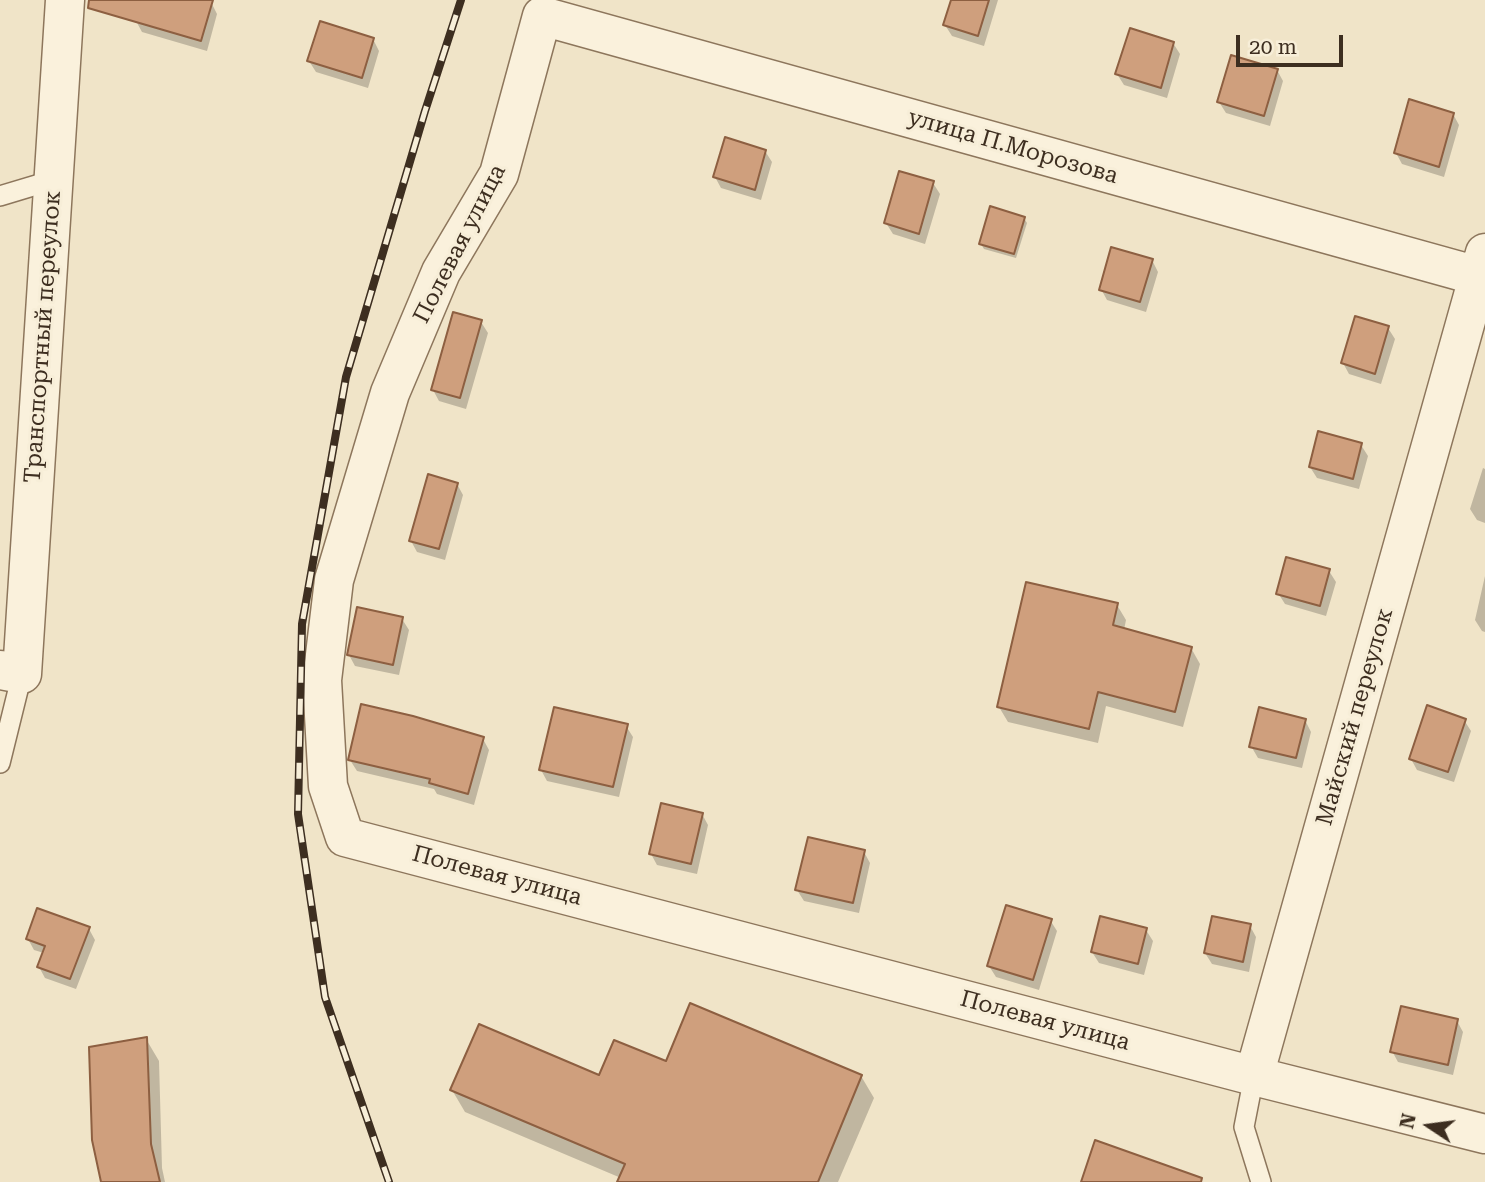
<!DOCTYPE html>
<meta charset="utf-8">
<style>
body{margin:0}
#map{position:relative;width:1485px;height:1182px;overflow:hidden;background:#f0e4c8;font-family:"Roboto Serif",serif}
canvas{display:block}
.north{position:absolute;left:1394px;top:1091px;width:70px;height:70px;-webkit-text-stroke:5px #f7eed8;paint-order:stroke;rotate:283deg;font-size:19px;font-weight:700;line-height:28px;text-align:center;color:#3d2e20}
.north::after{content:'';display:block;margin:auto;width:24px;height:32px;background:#3d2e20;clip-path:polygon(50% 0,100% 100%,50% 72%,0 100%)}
.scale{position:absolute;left:1236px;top:35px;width:107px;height:32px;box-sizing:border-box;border:4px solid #3d2e20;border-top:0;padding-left:9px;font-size:21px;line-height:24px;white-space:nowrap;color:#3d2e20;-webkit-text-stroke:5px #f7eed8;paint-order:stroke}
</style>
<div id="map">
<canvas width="1485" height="1182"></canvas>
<div class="north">N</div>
<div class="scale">20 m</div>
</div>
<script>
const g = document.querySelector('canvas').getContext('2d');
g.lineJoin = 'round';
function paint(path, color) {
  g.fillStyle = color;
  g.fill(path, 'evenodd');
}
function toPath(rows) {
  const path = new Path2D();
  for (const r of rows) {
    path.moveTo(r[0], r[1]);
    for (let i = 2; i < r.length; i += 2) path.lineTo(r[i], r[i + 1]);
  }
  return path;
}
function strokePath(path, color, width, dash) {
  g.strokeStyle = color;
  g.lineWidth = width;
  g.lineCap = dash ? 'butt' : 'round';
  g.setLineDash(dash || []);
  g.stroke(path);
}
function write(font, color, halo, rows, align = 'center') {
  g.font = font + ' "Roboto Serif",serif';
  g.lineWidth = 6;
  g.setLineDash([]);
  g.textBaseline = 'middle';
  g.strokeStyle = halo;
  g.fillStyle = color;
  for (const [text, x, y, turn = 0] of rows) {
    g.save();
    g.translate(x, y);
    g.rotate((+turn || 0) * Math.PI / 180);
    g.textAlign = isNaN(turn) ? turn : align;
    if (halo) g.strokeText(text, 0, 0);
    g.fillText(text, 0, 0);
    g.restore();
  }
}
paint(toPath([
 [142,0,202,0,211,2,217,14,207,51,142,32,136,21],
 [953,0,998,0,984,46,952,36,945,25],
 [373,39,379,51,368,88,316,72,309,61],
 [1173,43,1180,54,1167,98,1124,85,1117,74],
 [1277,70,1283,81,1270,126,1226,113,1219,102],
 [1453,114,1459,125,1444,177,1402,164,1396,153],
 [765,151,772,162,761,200,721,188,715,177],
 [933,183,940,194,925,244,893,234,886,223],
 [1024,218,1027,223,1016,258,984,249,981,244],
 [1152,260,1158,272,1146,312,1107,300,1101,289],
 [481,322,488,333,466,409,439,401,433,390],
 [1388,328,1395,339,1381,384,1349,374,1343,363],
 [1361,445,1368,456,1359,489,1317,478,1310,467],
 [1483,468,1485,469,1485,523,1477,520,1470,509],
 [457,484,463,495,445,560,417,552,411,541],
 [1329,571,1336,582,1326,616,1285,604,1278,593],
 [1485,576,1485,632,1482,631,1475,620],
 [1117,605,1126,620,1124,630,1191,648,1200,664,1183,727,1106,706,1098,743,1008,722,999,707],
 [402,619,409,630,399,675,355,666,349,655],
 [1305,720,1311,732,1302,768,1258,758,1251,746],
 [1464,720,1471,731,1454,782,1417,770,1411,759],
 [626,726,633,737,619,797,547,781,541,770],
 [483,739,489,750,474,805,437,794,434,789,357,771,350,760],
 [702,814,708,825,697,874,657,865,651,854],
 [864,852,870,863,859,913,804,901,797,890],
 [1050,920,1057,931,1039,990,996,977,989,966],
 [1250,926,1256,937,1249,972,1212,964,1205,953],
 [89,929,95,940,76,989,45,978,39,967,44,953,34,950,28,939],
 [1146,930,1153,941,1144,975,1099,963,1092,952],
 [1457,1021,1463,1032,1453,1075,1398,1062,1392,1051],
 [146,1039,159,1061,162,1168,165,1182,102,1182],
 [667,1064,861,1076,874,1098,838,1182,619,1182,621,1178,465,1112,452,1090,600,1077]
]), '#0003');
const building = toPath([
 [89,0,213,0,201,41,88,8,89,0],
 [951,0,989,0,978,36,943,25,951,0],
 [320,21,374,38,362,78,307,61,320,21],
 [1130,28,1174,42,1161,88,1115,74,1130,28],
 [1231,55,1278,69,1264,116,1217,102,1231,55],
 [1409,99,1454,113,1439,167,1394,153,1409,99],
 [725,137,766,150,755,190,713,177,725,137],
 [899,171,934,181,919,234,884,223,899,171],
 [990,206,1025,217,1014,254,979,244,990,206],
 [1111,247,1153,259,1140,302,1099,290,1111,247],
 [453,312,482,320,460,398,431,390,453,312],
 [1355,316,1389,326,1375,374,1341,363,1355,316],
 [1318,431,1362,443,1353,479,1309,467,1318,431],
 [428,474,458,483,439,549,409,541,428,474],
 [1286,557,1330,569,1320,606,1276,594,1286,557],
 [1026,582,1118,603,1113,625,1192,647,1175,712,1098,692,1089,729,997,707,1026,582],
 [357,607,403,617,393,665,347,655,357,607],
 [361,704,413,716,484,737,468,794,429,783,430,779,348,760,361,704],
 [1427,705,1466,719,1448,772,1409,759,1427,705],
 [554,707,628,724,613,787,539,770,554,707],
 [1259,707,1306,719,1296,758,1249,747,1259,707],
 [661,803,703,813,691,864,649,854,661,803],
 [808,837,865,850,853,903,795,890,808,837],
 [1006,905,1052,919,1033,980,987,966,1006,905],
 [37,908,90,927,70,979,37,967,45,946,26,939,37,908],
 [1100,916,1147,928,1138,964,1091,952,1100,916],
 [1212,916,1251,924,1243,962,1204,953,1212,916],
 [690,1003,862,1075,818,1182,617,1182,625,1164,450,1090,479,1024,599,1075,614,1040,666,1061,690,1003],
 [1401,1006,1458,1019,1448,1065,1390,1052,1401,1006],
 [147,1037,151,1144,160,1182,101,1182,92,1140,89,1047,147,1037],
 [1095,1140,1202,1178,1201,1182,1081,1182,1095,1140]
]);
paint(building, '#cf9f7d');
strokePath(building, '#8d5f41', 2);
const service = toPath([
 [0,196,53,180],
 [0,763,22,674],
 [1254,1076,1244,1127,1261,1182]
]);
const minor = toPath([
 [1485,278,542,16,499,174,441,272,390,393,334,580,322,680,328,786,345,837,1254,1076,1485,1134],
 [0,670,22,674,65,0],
 [1254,1076,1485,253]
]);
strokePath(service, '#8d765c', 22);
strokePath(minor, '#8d765c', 41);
strokePath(service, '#faf1dc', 19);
strokePath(minor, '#faf1dc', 38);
const rail = toPath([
 [389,1182,325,997,298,814,302,624,346,377,425,111,461,0]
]);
strokePath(rail, '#3d2e20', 8);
strokePath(rail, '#f7eed8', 5, [16]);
write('23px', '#3d2e20', '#f7eed8', [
 ["улица П.Морозова",1013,147,16],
 ["Полевая улица",460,244,-63],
 ["Транспортный переулок",43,337,-86],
 ["Майский переулок",1355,717,-74],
 ["Полевая улица",497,876,15],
 ["Полевая улица",1045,1021,15]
]);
</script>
